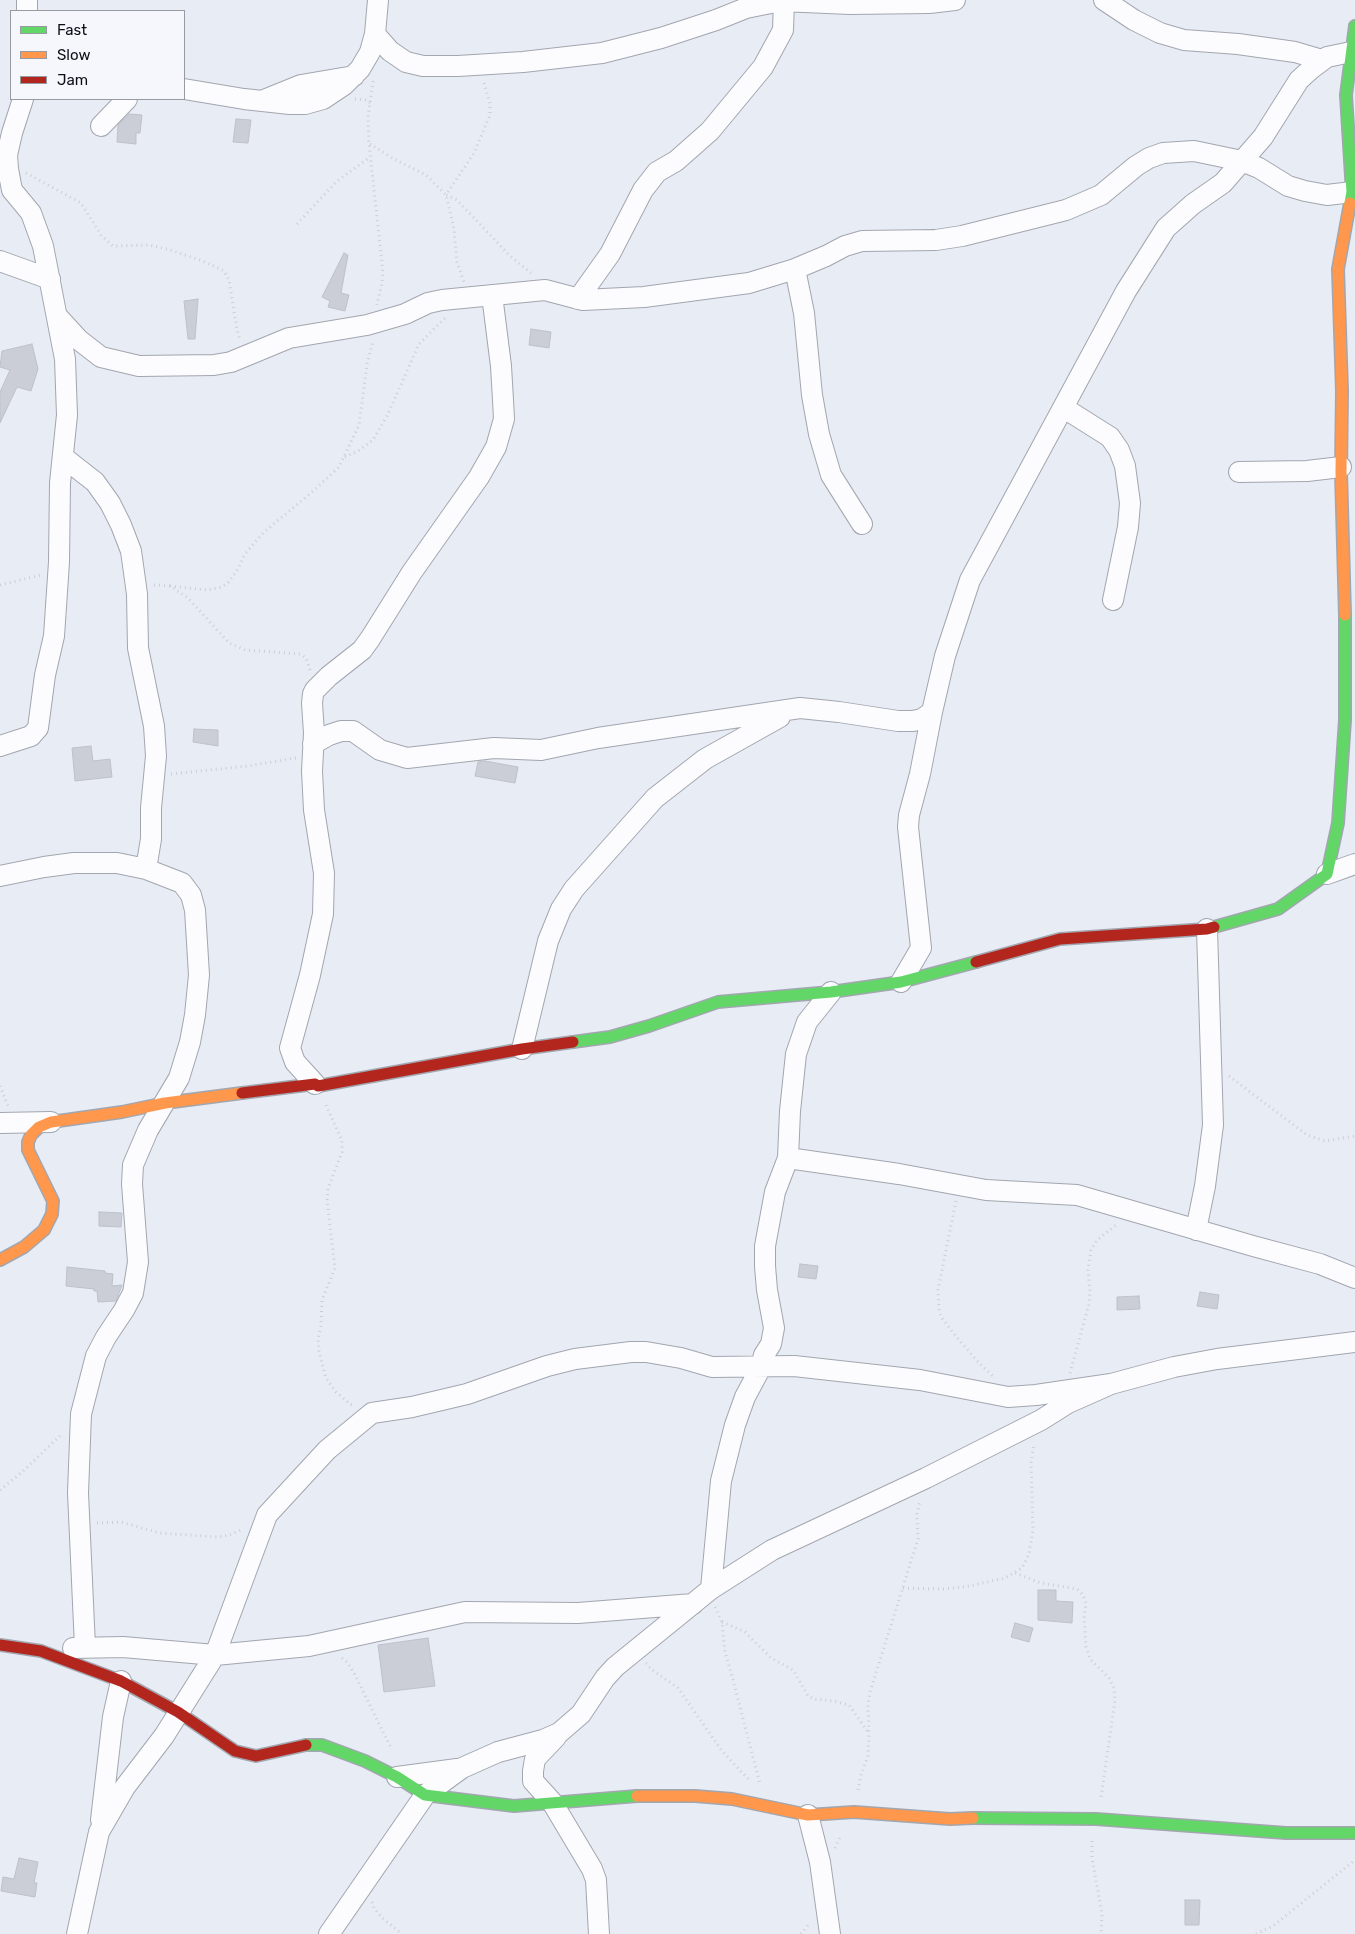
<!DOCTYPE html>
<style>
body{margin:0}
#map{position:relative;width:1355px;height:1934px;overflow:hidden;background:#e8ecf5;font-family:Rubik,sans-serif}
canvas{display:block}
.legend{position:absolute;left:10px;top:10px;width:175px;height:90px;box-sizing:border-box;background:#f5f7fc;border:1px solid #989aa1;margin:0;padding:6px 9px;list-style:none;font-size:15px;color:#0c0f18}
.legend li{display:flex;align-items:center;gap:10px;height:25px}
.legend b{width:25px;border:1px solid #989aa1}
</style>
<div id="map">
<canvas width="1355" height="1934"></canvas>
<ul class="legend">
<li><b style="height:6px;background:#63d668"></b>Fast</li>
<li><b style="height:6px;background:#ff974d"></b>Slow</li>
<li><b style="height:6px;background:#b3261e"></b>Jam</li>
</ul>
</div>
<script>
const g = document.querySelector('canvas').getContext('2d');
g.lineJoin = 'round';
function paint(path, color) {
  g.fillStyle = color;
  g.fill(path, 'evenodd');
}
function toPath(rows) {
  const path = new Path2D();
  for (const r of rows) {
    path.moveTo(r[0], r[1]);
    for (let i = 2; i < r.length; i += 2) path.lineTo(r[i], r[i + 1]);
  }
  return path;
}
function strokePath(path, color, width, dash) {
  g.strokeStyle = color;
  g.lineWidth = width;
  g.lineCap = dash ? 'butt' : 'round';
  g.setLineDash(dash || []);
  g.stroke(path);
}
const building = toPath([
 [129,114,142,115,140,133,136,133,136,144,117,142,118,125,129,114],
 [236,119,251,120,248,143,233,142,236,119],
 [344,253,348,255,341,293,349,295,345,311,328,307,330,301,322,297,344,253],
 [198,299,195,339,188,339,184,301,198,299],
 [531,329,551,332,549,348,529,345,531,329],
 [32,344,38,369,31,391,17,387,0,423,0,392,10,370,0,367,2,351,32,344],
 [194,729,218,730,218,746,193,742,194,729],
 [91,746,93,761,110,759,112,777,75,781,72,748,91,746],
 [485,761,518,767,515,783,475,776,478,762,485,761],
 [99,1212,122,1213,121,1227,99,1226,99,1212],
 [800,1264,818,1266,816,1279,798,1277,800,1264],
 [67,1267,105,1271,105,1273,113,1274,112,1286,122,1285,116,1301,98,1302,97,1291,94,1291,94,1289,66,1286,67,1267],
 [1200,1292,1219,1295,1217,1309,1197,1306,1200,1292],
 [1139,1296,1140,1309,1117,1310,1117,1297,1139,1296],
 [1038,1590,1056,1590,1056,1601,1073,1602,1072,1623,1038,1620,1038,1590],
 [1015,1623,1033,1628,1029,1642,1011,1637,1015,1623],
 [428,1638,435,1686,384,1692,378,1645,428,1638],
 [19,1858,38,1862,34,1883,37,1883,35,1897,1,1891,3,1877,14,1879,19,1858],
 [1185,1900,1200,1900,1199,1925,1185,1925,1185,1900]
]);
paint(building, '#cbced7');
strokePath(building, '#bdc1ca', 1);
const street = toPath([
 [1104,0,1134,20,1160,33,1184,40,1238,44,1295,52,1322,60],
 [27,11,27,0],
 [375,34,390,51,406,62,423,66,458,66,523,62,602,53,661,38,716,20,746,8,781,1,850,4,929,3,955,0],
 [184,89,244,99,290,104,305,104,323,99,344,85,360,69,370,52,375,34,378,0],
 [264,100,301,85,354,76],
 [101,126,127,99],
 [0,261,50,279],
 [795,269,804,313,812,395,819,434,831,475,862,524],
 [578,299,610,254,643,190,657,172,676,161,710,131,763,67,783,30,784,1],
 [57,316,79,340,101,357,139,366,214,365,231,362,289,338,367,325,405,314,428,303,442,300,545,290,583,300,644,297,749,283,795,269,826,256,845,246,862,241,936,240,962,236,1066,210,1101,195,1136,166,1149,158,1163,153,1194,151,1242,161,1259,168,1288,186,1305,191,1327,195,1352,192],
 [1064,408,1110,437,1119,450,1125,466,1130,503,1128,527,1113,600],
 [63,457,95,482,110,503,121,525,131,551,137,594,138,648,154,726,156,756,151,808,151,839,146,869],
 [1239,472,1307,471,1341,467],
 [313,744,329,735,341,731,353,731,380,750,407,758,494,748,541,750,598,738,800,708,839,712,898,721,913,721,922,719,932,712],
 [0,746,31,736,38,728,45,675,54,636,59,562,60,483,67,415,65,359,43,246,31,213,12,190,8,169,7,155,12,133,23,99],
 [1327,874,1355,864],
 [0,876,44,867,74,863,117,863,146,869,182,883,191,895,195,910,199,975,195,1015,190,1042,179,1078,148,1130,133,1165,132,1184,138,1262,133,1293,124,1310,106,1337,96,1356,81,1414,78,1493,85,1647],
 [901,982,921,948,908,827,909,815,920,774,932,712,945,656,970,580,1126,291,1166,228,1193,204,1223,183,1263,137,1299,80,1311,69,1327,57,1351,52],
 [522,1049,548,941,561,909,574,889,655,798,705,759,780,717],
 [315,1084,295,1062,290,1048,310,975,323,914,324,873,314,810,312,771,314,733,312,703,313,694,315,690,329,676,362,650,370,639,412,572,479,477,496,447,504,419,503,400,501,366,492,295],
 [0,1123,51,1122],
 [788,1158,899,1174,986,1190,1077,1195,1253,1246,1320,1264,1355,1278],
 [1196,1230,1205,1186,1213,1125,1207,929],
 [711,1589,721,1481,735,1425,745,1397,761,1367,764,1355,771,1344,774,1328,767,1290,765,1266,765,1246,775,1192,788,1158,790,1111,796,1054,807,1022,831,992],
 [73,1648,123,1647,215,1655,309,1646,465,1612,578,1613,693,1604],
 [556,1737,535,1759,533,1771,533,1781,552,1802,592,1869,596,1880,599,1934],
 [397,1777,457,1769],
 [808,1815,820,1862,830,1934],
 [101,1820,113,1717,121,1681],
 [77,1934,99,1832,125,1787,164,1736,215,1655,267,1515,327,1450,372,1413,412,1407,467,1394,547,1366,575,1359,631,1352,646,1352,681,1358,712,1367,794,1366,920,1380,1008,1397,1036,1395,1111,1384],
 [329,1934,425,1795,462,1768,498,1752,543,1740,559,1733,581,1714,605,1678,615,1667,711,1589,772,1550,926,1478,1041,1420,1068,1403,1111,1384,1174,1367,1217,1359,1355,1342]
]);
const fast = toPath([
 [1350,203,1352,192,1346,95,1355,26],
 [1214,927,1278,909,1327,874,1338,823,1345,720,1345,615],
 [573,1042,610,1037,649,1026,718,1002,831,992,901,982,976,962],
 [306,1745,322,1745,365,1761,397,1777,425,1795,514,1806,637,1796],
 [973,1818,1096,1819,1286,1833,1355,1833]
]);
const slow = toPath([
 [1345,615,1341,472,1342,391,1338,269,1350,203],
 [0,1260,24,1247,44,1230,52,1214,53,1201,28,1150,28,1142,31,1135,39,1127,51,1122,122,1112,165,1103,242,1093],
 [637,1796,695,1796,732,1799,808,1815,854,1812,950,1819,973,1818]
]);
const jam = toPath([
 [976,962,1060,939,1207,929,1214,927],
 [242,1093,315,1084,318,1086,522,1049,573,1042],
 [0,1645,41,1651,121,1681,178,1712,235,1751,256,1756,306,1745]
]);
strokePath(street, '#a2a6af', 22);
strokePath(fast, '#a2a6af', 14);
strokePath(slow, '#a2a6af', 14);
strokePath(jam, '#a2a6af', 14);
strokePath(toPath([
 [373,81,368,117,369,144,383,272,382,283,377,305],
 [484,83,490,103,490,115,474,153,446,195,457,200,510,256,531,273],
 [355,99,365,100,370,103],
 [370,144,392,158,426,175,446,195,454,229,457,262,464,282],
 [26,173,81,203,101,235,113,246,149,245,167,249,203,261,224,271,229,280,237,330,240,340],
 [297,224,337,181,370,157],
 [345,457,358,451,373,440,387,416,419,344,445,318],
 [0,585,41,575],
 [154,585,170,586,188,598,229,643,245,650,300,654,306,658,310,670],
 [170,586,207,590,222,587,228,583,238,569,245,554,264,532,311,493,339,467,359,425,367,364,373,341],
 [171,774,248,766,296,758],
 [1229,1076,1307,1135,1325,1141,1355,1136],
 [0,1086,8,1106],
 [326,1105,342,1141,342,1152,328,1189,327,1200,335,1268,322,1300,321,1325,318,1339,319,1352,326,1378,336,1392,350,1404,355,1406],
 [956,1201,938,1290,939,1309,941,1317,959,1340,979,1363,993,1376],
 [1070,1373,1089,1304,1090,1291,1088,1270,1091,1250,1097,1240,1116,1225],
 [0,1490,22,1472,62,1434],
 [97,1523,121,1522,160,1533,218,1537,230,1535,243,1529],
 [1015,1573,1041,1583,1077,1589,1083,1595,1086,1603,1084,1618,1086,1647,1090,1659,1109,1678,1114,1688,1115,1700,1101,1798],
 [903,1588,942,1589,964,1587,1005,1578,1022,1568,1029,1554,1033,1530,1031,1463,1034,1444],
 [715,1607,722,1622,725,1652,732,1676,760,1784],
 [722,1622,745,1632,771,1658,793,1670,808,1696,814,1699,833,1701,849,1705,868,1732],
 [342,1658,347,1662,355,1675,391,1748],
 [646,1663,651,1669,678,1688,722,1751,750,1781],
 [858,1790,861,1775,868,1756,869,1734,868,1705,870,1692,918,1539,917,1514,920,1501],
 [1092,1841,1092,1858,1102,1914,1101,1934],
 [835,1848,841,1835],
 [372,1902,374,1908,382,1918,402,1934],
 [801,1934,810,1923],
 [1256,1934,1273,1926,1355,1860]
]), '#ceced1', 3, [1, 4]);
strokePath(street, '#fcfcfe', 20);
strokePath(fast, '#63d668', 11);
strokePath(slow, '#ff974d', 11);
strokePath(jam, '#b3261e', 11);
</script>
